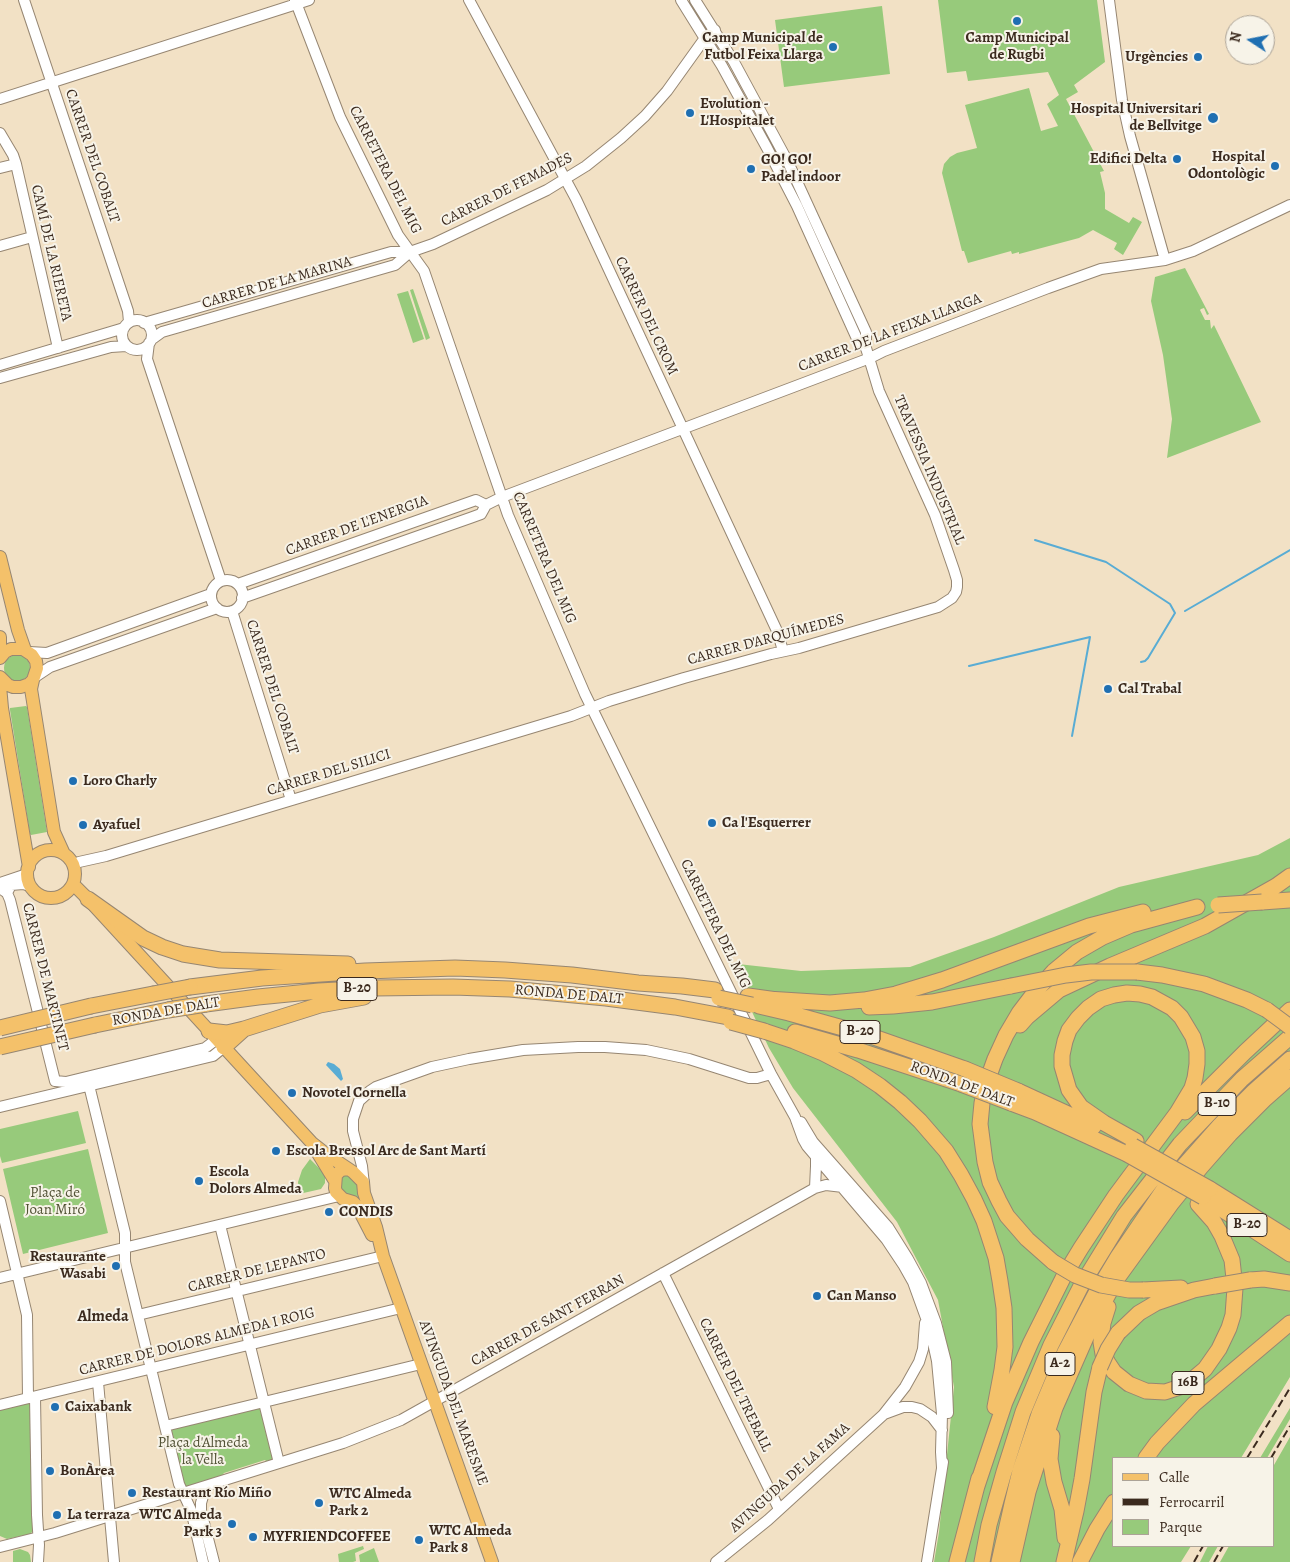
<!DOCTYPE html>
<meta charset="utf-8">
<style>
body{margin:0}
#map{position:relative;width:1290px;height:1562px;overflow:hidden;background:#f2e1c5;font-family:Alegreya,serif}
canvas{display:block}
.legend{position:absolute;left:1112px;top:1457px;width:162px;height:90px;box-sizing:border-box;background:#f7f3e8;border:1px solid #aca397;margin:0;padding:6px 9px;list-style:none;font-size:15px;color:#3b2a1e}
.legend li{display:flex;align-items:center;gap:10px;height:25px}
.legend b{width:25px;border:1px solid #aca397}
.north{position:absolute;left:1225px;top:15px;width:50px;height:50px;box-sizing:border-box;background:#f7f3e8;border:1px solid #aca397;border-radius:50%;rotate:281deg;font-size:14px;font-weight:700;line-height:20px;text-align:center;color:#3b2a1e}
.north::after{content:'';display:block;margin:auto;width:18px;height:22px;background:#1f6fb2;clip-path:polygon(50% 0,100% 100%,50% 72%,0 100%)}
</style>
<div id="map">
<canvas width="1290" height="1562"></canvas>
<ul class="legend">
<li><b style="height:6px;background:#f4c16a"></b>Calle</li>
<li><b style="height:6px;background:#3b2a1e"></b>Ferrocarril</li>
<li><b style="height:14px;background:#97ca7b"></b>Parque</li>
</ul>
<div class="north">N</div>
</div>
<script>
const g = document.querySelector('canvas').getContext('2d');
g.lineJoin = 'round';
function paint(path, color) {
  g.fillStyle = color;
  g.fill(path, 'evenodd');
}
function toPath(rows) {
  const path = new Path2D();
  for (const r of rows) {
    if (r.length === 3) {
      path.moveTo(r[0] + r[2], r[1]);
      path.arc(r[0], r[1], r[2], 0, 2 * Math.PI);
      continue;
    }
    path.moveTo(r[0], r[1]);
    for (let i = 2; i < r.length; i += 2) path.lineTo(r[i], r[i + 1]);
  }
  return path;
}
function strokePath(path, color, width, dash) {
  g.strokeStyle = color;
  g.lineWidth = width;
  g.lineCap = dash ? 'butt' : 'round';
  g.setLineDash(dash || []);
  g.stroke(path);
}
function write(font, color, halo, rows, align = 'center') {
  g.font = font + ' Alegreya,serif';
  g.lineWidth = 4;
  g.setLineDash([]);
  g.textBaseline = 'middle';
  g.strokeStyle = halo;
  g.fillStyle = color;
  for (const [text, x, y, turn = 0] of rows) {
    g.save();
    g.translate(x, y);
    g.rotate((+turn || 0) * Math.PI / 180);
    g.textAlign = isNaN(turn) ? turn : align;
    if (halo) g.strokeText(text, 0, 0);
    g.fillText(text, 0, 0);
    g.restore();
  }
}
paint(toPath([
 [938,0,1097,0,1105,62,1074,85,1078,92,1066,99,1104,171,1100,172,1105,193,1105,209,1129,223,1133,217,1142,222,1123,255,1114,249,1117,243,1093,230,1079,238,1019,254,1019,252,1012,254,1011,251,968,263,964,251,962,251,942,173,944,164,950,157,957,153,977,148,965,105,1029,88,1041,131,1058,126,1047,104,1059,95,1048,72,968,81,966,71,947,73],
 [882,6,890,74,784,87,775,20],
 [1185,268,1209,314,1207,315,1204,308,1201,309,1200,310,1205,320,1210,320,1211,329,1214,325,1261,422,1167,458,1172,419,1163,355,1151,301,1155,277],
 [413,289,430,338,426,340,410,290],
 [408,291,424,339,413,343,397,294],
 [17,668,13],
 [26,706,27,707,47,832,31,835,30,834,10,710,10,708],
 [1290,838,1290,1377,1241,1458,1114,1458,1114,1546,1191,1546,1181,1562,934,1562,939,1532,954,1387,938,1300,897,1222,793,1088,769,1048,729,963,801,971,910,967,994,937,1119,887,1258,855],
 [78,1111,86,1143,2,1163,0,1156,0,1129],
 [88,1149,108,1233,23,1254,3,1169],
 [310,1159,321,1170,325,1177,325,1183,321,1189,299,1194,298,1182,302,1170],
 [342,1174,348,1174,358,1185,359,1196,356,1198,350,1199,340,1188],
 [31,1402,33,1531,30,1534,7,1539,0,1536,0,1407],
 [261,1405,273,1459,272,1460,268,1463,265,1460,224,1473,221,1477,186,1487,184,1486,170,1428],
 [1290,1408,1290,1419,1267,1458,1260,1458],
 [1290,1437,1290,1562,1220,1562,1229,1546,1274,1546,1274,1465],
 [363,1546,364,1549,355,1553,356,1561,353,1562,339,1562,338,1554],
 [1208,1546,1218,1546,1209,1562,1200,1562],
 [374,1548,379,1562,360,1562,359,1555],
 [20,1549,28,1552,30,1555,31,1562,13,1562,13,1551]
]), '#97ca7b');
paint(toPath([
 [328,1062,334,1064,340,1069,343,1079,341,1081,326,1065]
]), '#59acd4');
strokePath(toPath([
 [1035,540,1106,562,1170,604,1175,613,1148,658,1145,661,1141,662],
 [1185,611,1290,550],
 [969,666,1090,637,1072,736]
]), '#59acd4', 2);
const minor = toPath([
 [24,0,128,311,129,322],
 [295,0,340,117,398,235,424,271,508,515,585,694,771,1074,795,1117,803,1139,807,1146,886,1239,904,1266,913,1282,930,1329,937,1361,942,1414,941,1452,942,1468],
 [469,0,576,199,778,633,783,651],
 [681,0,722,66,767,148,797,206,858,341,866,348],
 [1109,0,1122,100,1130,136,1165,260],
 [0,99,309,0],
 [0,133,13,155,16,164,58,348],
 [0,168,16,164],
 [0,246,32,237],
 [137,335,15],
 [144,323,391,252,410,252,433,244,547,190,586,166,621,138,645,116,667,91,705,38,715,30],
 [151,340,162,332,395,265,410,252],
 [149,343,147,359,221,581],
 [0,365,124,328],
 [0,378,111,347,126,346],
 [227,596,16],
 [238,584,476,500,486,505],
 [242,598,470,518,481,514,486,505,502,497,870,358,884,351,1048,288,1101,269,1165,260,1193,251,1290,205],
 [232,611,291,800],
 [29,652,47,653,211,594],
 [35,677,50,667,217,608],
 [73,865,79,862,106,856,571,716,609,701,684,678,771,654,799,648,938,607,952,598,956,592,957,587,957,580,954,570,935,515,879,391,866,348,866,332,788,162,734,62,695,0],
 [0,883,27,874],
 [0,888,7,893,10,900,55,1081,66,1082,205,1048,217,1039],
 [7,893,11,885,23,884,30,886],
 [87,1077,125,1233,125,1262,179,1484,191,1510,203,1562],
 [0,1107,213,1056,224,1047],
 [801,1122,813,1142,888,1227,908,1259,921,1283,936,1323,946,1362,948,1413],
 [364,1185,362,1166,353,1131,353,1119,359,1101,370,1091,376,1087,432,1067,469,1059,523,1050,578,1047,605,1047,646,1050,689,1059,749,1078,757,1078,771,1074],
 [815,1188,816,1166,816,1154],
 [0,1201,27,1315,28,1398],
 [220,1225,279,1463],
 [663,1273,779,1509],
 [0,1278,339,1196],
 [138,1315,383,1256],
 [98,1382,114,1562],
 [35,1397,37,1515,39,1545,38,1562],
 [0,1405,401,1308],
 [884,1414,903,1407,912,1407,920,1409,932,1417,942,1430],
 [165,1426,421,1364],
 [206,1486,201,1503,201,1511,214,1562],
 [0,1547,55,1533,343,1443,401,1420,815,1188,826,1185,843,1187],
 [716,1562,768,1520,883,1415,905,1387,919,1362,923,1349,925,1323],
 [927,1562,943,1462]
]);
const major = toPath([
 [0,557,18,630,25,650],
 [0,637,0,658],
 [0,658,5,652,11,649,23,649,32,655,36,661,37,668,33,680,29,684,21,687,13,687,8,685,0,677],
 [33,680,31,689,54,832,64,854],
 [0,686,2,708,29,867],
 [51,874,24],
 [73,884,88,899,312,1143,326,1154,353,1172,363,1182,364,1193,376,1227,383,1256,492,1562],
 [316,1150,335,1181],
 [348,1169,341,1170,336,1175,335,1188,336,1192,343,1199,353,1202,357,1206,372,1235]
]);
const highway = toPath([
 [88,899,143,938,162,947,183,954,220,960,348,964],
 [1262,902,1290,900],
 [1137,972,1162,975,1204,984,1247,1000,1267,1010],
 [190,987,262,978,365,971,455,968,505,970,572,975,638,983,682,986,715,990],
 [748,996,777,1000],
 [767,999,830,1003,864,1000,896,994,942,980,1089,926,1143,912],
 [206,1004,258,997,319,991,374,988,453,987,510,989,606,998,675,1007,728,1017],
 [91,1006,153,994],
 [759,1006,789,1013,868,1035,965,1069],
 [869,1007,893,1006,932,1002,1011,986],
 [95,1025,168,1010],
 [1020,1025,1027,1017,1059,990,1110,966,1205,926,1276,886,1290,876],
 [209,1031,227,1033,244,1029],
 [764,1031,794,1041,823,1053,856,1070,880,1086,900,1102,920,1121,946,1151,961,1175,974,1199,984,1221,996,1258,1000,1281,1004,1308,1005,1347,1002,1370,995,1407],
 [795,1032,858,1050,961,1084],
 [224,1047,244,1029,320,1005,364,997],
 [1018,1091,1094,1126],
 [1011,1103,1035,1112,1127,1154],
 [1185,1112,1245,1052,1290,1010],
 [1210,1189,1290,1239],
 [1203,1197,1290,1254],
 [1053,1262,1027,1239,1007,1216,999,1201,990,1182,985,1162,980,1124,982,1103,986,1084,995,1059,1006,1035,1019,1013,1035,992,1054,971,1077,952,1103,937,1131,925,1197,907],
 [1250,1280,1264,1279,1290,1283],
 [1143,1290,1181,1288],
 [1108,1307,1103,1323,1102,1331,1101,1342,1103,1354,1108,1363,1114,1372,1129,1384,1146,1391,1165,1392,1186,1385,1205,1369,1219,1349,1229,1328,1233,1315,1235,1288,1232,1260,1222,1236,1214,1222,1198,1204],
 [1118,1333,1139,1313,1156,1303,1194,1290,1215,1286],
 [1052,1436,1050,1459,1054,1482,1062,1509,1065,1538],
 [1146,1458,1157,1443,1194,1404,1290,1323],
 [977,1486,1005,1402,1031,1342,1064,1276,1081,1248,1116,1195,1177,1113,1192,1088,1195,1078,1197,1064,1197,1051,1193,1037,1181,1017,1172,1008,1152,997,1140,994,1127,993,1114,995,1101,999,1088,1008,1078,1018,1069,1030,1065,1041,1062,1055,1062,1066,1069,1090,1081,1107,1104,1123,1136,1141],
 [957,1562,979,1478],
 [982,1562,989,1525,1004,1472,1023,1412,1051,1345,1081,1286,1124,1216,1180,1144,1242,1079,1290,1037],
 [999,1562,1012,1504,1020,1471,1039,1414,1065,1352,1096,1293,1117,1258,1166,1186,1220,1125,1254,1091,1290,1059],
 [1012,1562,1028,1492,1055,1408,1091,1326,1116,1280,1171,1204,1201,1167,1230,1134,1264,1100,1290,1077],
 [1064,1562,1076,1511,1082,1479,1094,1392,1100,1367],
 [1080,1562,1097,1529,1114,1502]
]);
strokePath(minor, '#968672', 12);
strokePath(major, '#968672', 14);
strokePath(highway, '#968672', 17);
strokePath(minor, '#fff', 10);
strokePath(major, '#f4c16a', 12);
strokePath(highway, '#f4c16a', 15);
strokePath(toPath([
 [1247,1458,1290,1388],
 [1271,1458,1290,1426],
 [1194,1562,1203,1546],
 [1214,1562,1223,1546]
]), '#3b2a1e', 2, [8, 4]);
const highwayBridge = toPath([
 [1218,905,1262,902],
 [1011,986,1066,975,1091,972,1137,972],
 [153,994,190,987],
 [719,998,752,1005],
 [168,1010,206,1004],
 [1267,1010,1290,1027],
 [731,1022,764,1031],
 [0,1028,91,1006],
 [0,1047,95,1025],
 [965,1069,1018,1091],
 [961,1084,1011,1103],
 [1133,1146,1210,1189],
 [1127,1154,1203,1197],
 [1053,1262,1075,1275,1101,1285,1129,1290,1143,1290],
 [1215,1286,1250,1280],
 [1100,1367,1108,1349,1118,1333]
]);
strokePath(highwayBridge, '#968672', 17, []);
strokePath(highwayBridge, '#f4c16a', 15);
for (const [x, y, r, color] of [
 [1017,21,5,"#1f6fb2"],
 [833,47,5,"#1f6fb2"],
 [1198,57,5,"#1f6fb2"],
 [690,113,5,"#1f6fb2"],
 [1213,118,6,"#1f6fb2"],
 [1177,159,5,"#1f6fb2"],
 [1275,166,5,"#1f6fb2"],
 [751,169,5,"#1f6fb2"],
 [1108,689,5,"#1f6fb2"],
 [73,781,5,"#1f6fb2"],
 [712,823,5,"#1f6fb2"],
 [83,825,5,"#1f6fb2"],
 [292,1093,5,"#1f6fb2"],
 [276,1151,5,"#1f6fb2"],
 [199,1181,5,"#1f6fb2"],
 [329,1212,5,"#1f6fb2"],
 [116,1266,5,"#1f6fb2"],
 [817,1296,5,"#1f6fb2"],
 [55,1407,5,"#1f6fb2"],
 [50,1471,5,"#1f6fb2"],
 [132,1493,5,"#1f6fb2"],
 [319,1503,5,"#1f6fb2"],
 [57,1515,5,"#1f6fb2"],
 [232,1524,5,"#1f6fb2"],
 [253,1537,5,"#1f6fb2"],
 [419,1540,5,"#1f6fb2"]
]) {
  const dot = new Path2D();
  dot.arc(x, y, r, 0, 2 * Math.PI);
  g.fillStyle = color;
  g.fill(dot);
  strokePath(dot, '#f7f3e8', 2);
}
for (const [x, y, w] of [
 [357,989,40],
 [860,1032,40],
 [1217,1104,38],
 [1247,1225,40],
 [1060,1364,30],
 [1188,1383,32]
]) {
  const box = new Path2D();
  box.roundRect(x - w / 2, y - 11.5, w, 23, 4);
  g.fillStyle = '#f7f3e8';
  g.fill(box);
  strokePath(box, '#3b2a1e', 1);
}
write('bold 14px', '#3b2a1e', null, [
 ["B-20",357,989],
 ["B-20",860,1032],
 ["B-10",1217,1104],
 ["B-20",1247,1225],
 ["A-2",1060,1364],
 ["16B",1188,1383]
]);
write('bold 15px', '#3b2a1e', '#f7f3e8', [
 ["Camp Municipal de",823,38,"right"],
 ["Futbol Feixa Llarga",823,55,"right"],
 ["Camp Municipal",1017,38,"center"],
 ["de Rugbi",1017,55,"center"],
 ["Urgències",1188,57,"right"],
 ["Evolution -",700,104],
 ["L'Hospitalet",700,121],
 ["Hospital Universitari",1202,109,"right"],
 ["de Bellvitge",1202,126,"right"],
 ["Hospital",1265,157,"right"],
 ["Odontològic",1265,174,"right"],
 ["Edifici Delta",1167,159,"right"],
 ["GO! GO!",761,160],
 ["Padel indoor",761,177],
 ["Cal Trabal",1118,689],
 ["Loro Charly",83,781],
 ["Ca l'Esquerrer",722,823],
 ["Ayafuel",93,825],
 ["Novotel Cornella",302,1093],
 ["Escola Bressol Arc de Sant Martí",286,1151],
 ["Escola",209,1172],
 ["Dolors Almeda",209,1189],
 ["CONDIS",339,1212],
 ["Restaurante",106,1257,"right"],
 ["Wasabi",106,1274,"right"],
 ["Can Manso",827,1296],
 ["Caixabank",65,1407],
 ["BonÀrea",60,1471],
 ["Restaurant Río Miño",142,1493],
 ["WTC Almeda",329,1494],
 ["Park 2",329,1511],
 ["La terraza",67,1515],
 ["WTC Almeda",222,1515,"right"],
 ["Park 3",222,1532,"right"],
 ["WTC Almeda",429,1531],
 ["Park 8",429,1548],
 ["MYFRIENDCOFFEE",263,1537]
], 'left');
write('15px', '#3b2a1e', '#f7f3e8', [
 ["CARRER DEL COBALT",92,156,71],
 ["CARRETERA DEL MIG",385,170,63],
 ["CARRER DE FEMADES",507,190,-27],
 ["CAMÍ DE LA RIERETA",51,253,77],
 ["CARRER DE LA MARINA",277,283,-16],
 ["CARRER DEL CROM",646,316,65],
 ["CARRER DE LA FEIXA LLARGA",890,333,-21],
 ["TRAVESSIA INDUSTRIAL",929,470,67],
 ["CARRER DE L'ENERGIA",357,526,-20],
 ["CARRETERA DEL MIG",544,558,67],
 ["CARRER D'ARQUÍMEDES",766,640,-15],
 ["CARRER DEL COBALT",272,687,72],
 ["CARRER DEL SILICI",329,773,-17],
 ["CARRETERA DEL MIG",715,924,64],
 ["CARRER DE MARTINET",45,977,76],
 ["RONDA DE DALT",569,995,5],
 ["RONDA DE DALT",166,1012,-10],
 ["RONDA DE DALT",962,1085,20],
 ["CARRER DE LEPANTO",257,1271,-14],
 ["CARRER DE SANT FERRAN",548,1321,-29],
 ["CARRER DE DOLORS ALMEDA I ROIG",197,1342,-14],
 ["CARRER DEL TREBALL",735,1385,64],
 ["AVINGUDA DEL MARESME",453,1403,70],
 ["AVINGUDA DE LA FAMA",790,1478,-42]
]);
write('15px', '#525235', '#f7f3e8', [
 ["Plaça de",55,1193],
 ["Joan Miró",55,1210],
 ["Plaça d'Almeda",203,1443],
 ["la Vella",203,1460]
]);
write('bold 16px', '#3b2a1e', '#f7f3e8', [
 ["Almeda",103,1317]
]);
</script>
